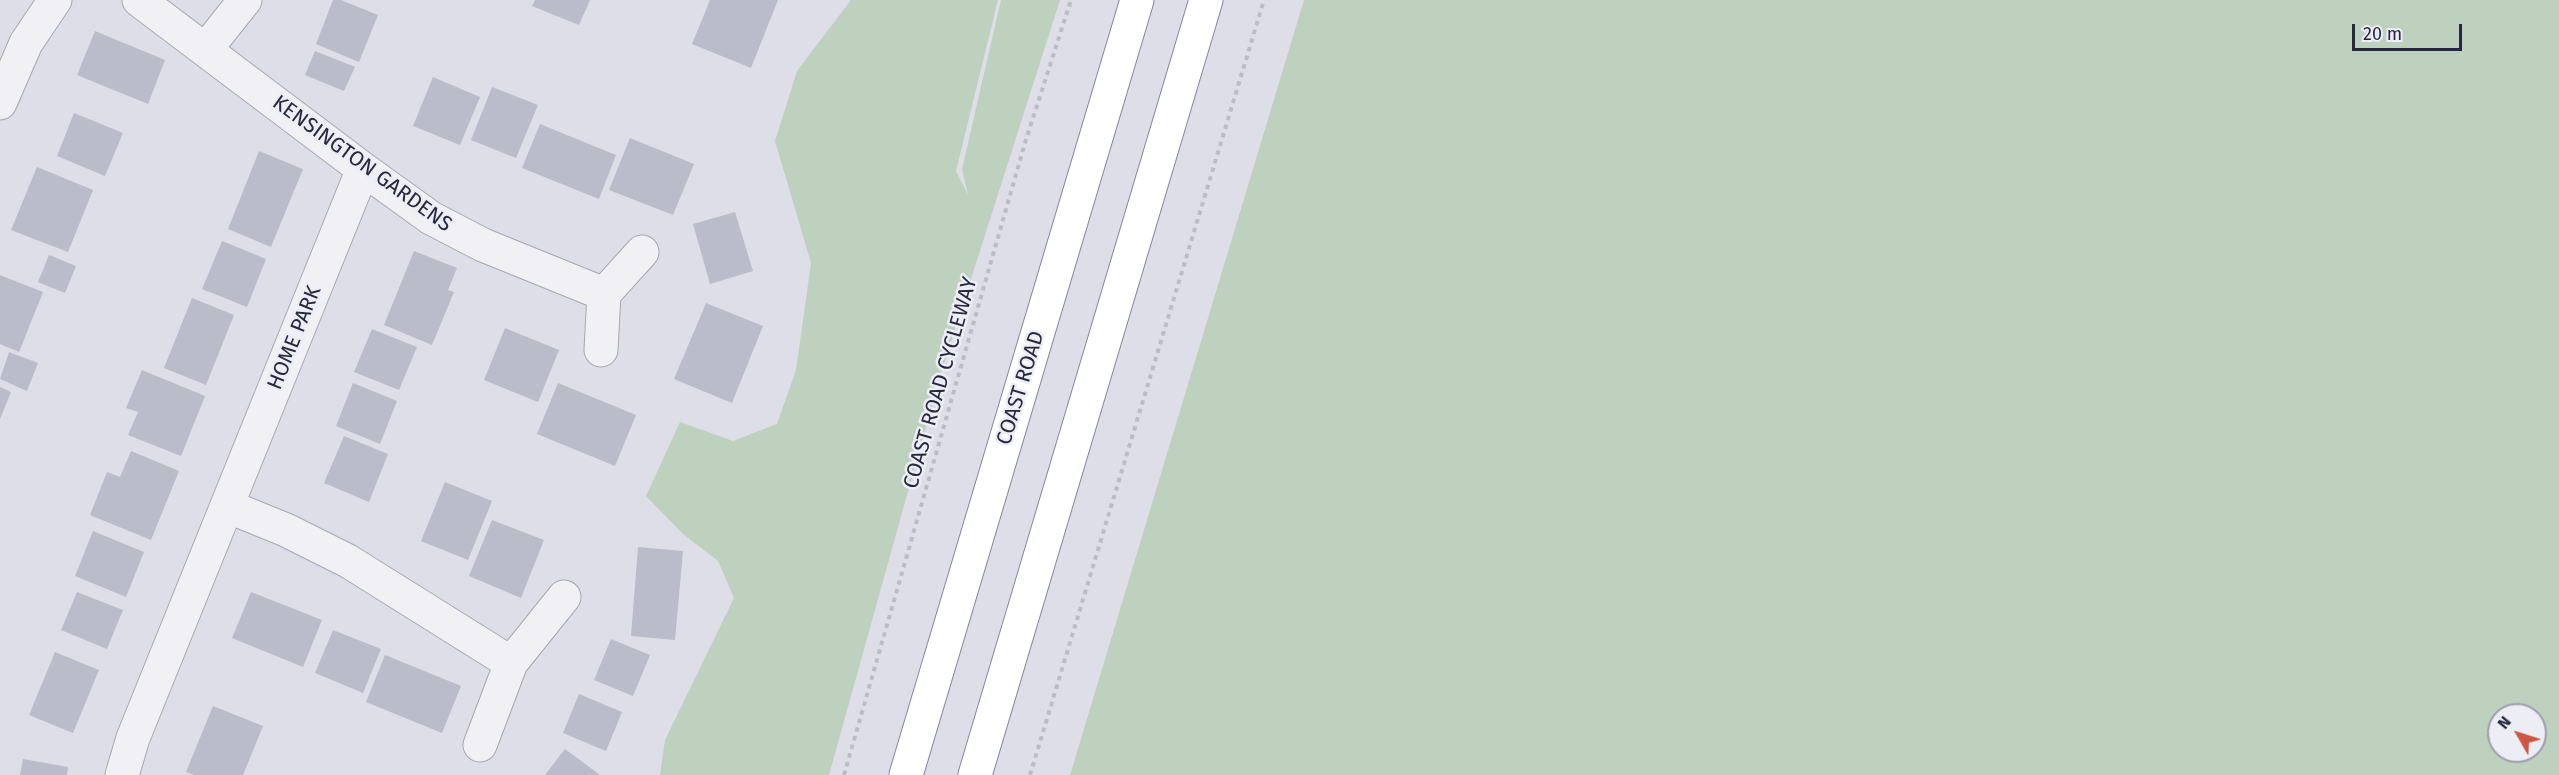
<!DOCTYPE html>
<style>
body{margin:0}
#map{position:relative;width:2559px;height:775px;overflow:hidden;background:#dddee7;font-family:"Fira Sans",sans-serif}
canvas{display:block}
.north{position:absolute;left:2487px;top:703px;width:60px;height:60px;box-sizing:border-box;background:#ecedf5;border:2px solid #9d9eab;border-radius:50%;rotate:309deg;font-size:16px;font-weight:700;line-height:24px;text-align:center;color:#27283d}
.north::after{content:'';display:block;margin:auto;width:21px;height:27px;background:#cb5843;clip-path:polygon(50% 0,100% 100%,50% 72%,0 100%)}
.scale{position:absolute;left:2352px;top:24px;width:110px;height:27px;box-sizing:border-box;border:3px solid #27283d;border-top:0;padding-left:8px;font-size:18px;line-height:21px;white-space:nowrap;color:#27283d;-webkit-text-stroke:4px #ecedf5;paint-order:stroke}
</style>
<div id="map">
<canvas width="2559" height="775"></canvas>
<div class="north">N</div>
<div class="scale">20 m</div>
</div>
<script>
const g = document.querySelector('canvas').getContext('2d');
g.lineJoin = 'round';
function paint(path, color) {
  g.fillStyle = color;
  g.fill(path, 'evenodd');
}
function toPath(rows) {
  const path = new Path2D();
  for (const r of rows) {
    path.moveTo(r[0], r[1]);
    for (let i = 2; i < r.length; i += 2) path.lineTo(r[i], r[i + 1]);
  }
  return path;
}
function strokePath(path, color, width, dash) {
  g.strokeStyle = color;
  g.lineWidth = width;
  g.lineCap = dash ? 'butt' : 'round';
  g.setLineDash(dash || []);
  g.stroke(path);
}
function write(font, color, halo, rows, align = 'center') {
  g.font = font + ' "Fira Sans",sans-serif';
  g.lineWidth = 5;
  g.setLineDash([]);
  g.textBaseline = 'middle';
  g.strokeStyle = halo;
  g.fillStyle = color;
  for (const [text, x, y, turn = 0] of rows) {
    g.save();
    g.translate(x, y);
    g.rotate((+turn || 0) * Math.PI / 180);
    g.textAlign = isNaN(turn) ? turn : align;
    if (halo) g.strokeText(text, 0, 0);
    g.fillText(text, 0, 0);
    g.restore();
  }
}
paint(toPath([
 [851,0,998,0,956,171,968,195,962,169,1001,0,1060,0,941,373,829,775,660,775,665,740,734,598,718,561,683,534,646,496,680,422,733,441,777,424,796,370,811,263,775,141,797,71],
 [1304,0,2559,0,2559,775,1070,775],
 [2499,715,2535,715,2535,751,2499,751]
]), '#bed1bf');
paint(toPath([
 [333,0,341,0,378,15,359,62,316,44],
 [535,0,590,0,579,25,532,6],
 [710,0,778,0,751,68,692,44],
 [95,31,165,60,148,104,77,75],
 [315,51,355,67,344,91,305,75],
 [433,77,480,97,460,145,413,126],
 [492,87,538,105,516,158,471,140],
 [74,113,123,133,105,176,57,156],
 [540,124,616,155,599,199,522,168],
 [630,138,694,164,673,215,609,190],
 [259,151,303,169,271,247,228,229],
 [37,167,93,190,68,252,11,230],
 [735,212,753,271,710,284,693,224],
 [222,241,266,259,247,307,202,289],
 [414,251,457,268,448,290,454,292,432,345,384,325],
 [49,255,76,266,65,293,38,282],
 [0,275,43,292,19,352,0,344],
 [192,298,234,315,206,385,164,368],
 [706,303,763,326,732,403,674,379],
 [505,328,559,350,538,402,484,380],
 [372,329,417,347,399,390,354,372],
 [9,352,38,363,27,391,0,379],
 [142,370,205,396,181,456,128,435,138,412,126,408],
 [353,383,397,401,380,444,336,426],
 [558,383,636,415,615,466,537,434],
 [0,387,11,392,0,419],
 [344,436,388,454,369,502,324,483],
 [131,451,179,471,151,540,90,515,107,472,120,477],
 [445,482,492,501,468,560,421,541],
 [492,520,544,540,521,598,469,576],
 [93,531,144,552,126,597,75,576],
 [638,547,683,551,675,640,631,636],
 [77,592,123,610,107,649,61,630],
 [251,592,322,620,303,667,232,638],
 [333,630,381,649,363,693,315,673],
 [611,639,650,655,633,696,594,680],
 [55,652,99,670,73,733,29,715],
 [385,655,461,686,442,733,366,702],
 [579,694,622,712,606,751,563,733],
 [213,706,263,726,243,775,194,775,186,772],
 [565,749,600,775,545,775],
 [23,759,68,767,67,775,20,775]
]), '#babcc9');
const street = toPath([
 [139,0,363,169,431,218,483,245,604,294],
 [206,49,245,0],
 [0,103,26,43,55,0],
 [601,350,604,294,642,252],
 [227,506,286,530,348,561,511,663],
 [480,745,511,663,564,597],
 [122,775,133,738,363,169]
]);
const highway = toPath([
 [906,775,1137,0],
 [975,775,1206,0]
]);
strokePath(street, '#a6a7b4', 35);
strokePath(highway, '#85879d', 35);
strokePath(toPath([
 [844,775,1025,143,1071,0],
 [1030,775,1264,0]
]), '#bcbcc5', 4, [4.5, 4.5]);
strokePath(street, '#f0f0f5', 33);
strokePath(highway, '#fff', 33);
write('21px', '#27283d', '#ecedf5', [
 ["KENSINGTON GARDENS",362,164,36],
 ["HOME PARK",295,338,-68],
 ["COAST ROAD CYCLEWAY",941,383,-74],
 ["COAST ROAD",1021,388,-73]
]);
</script>
